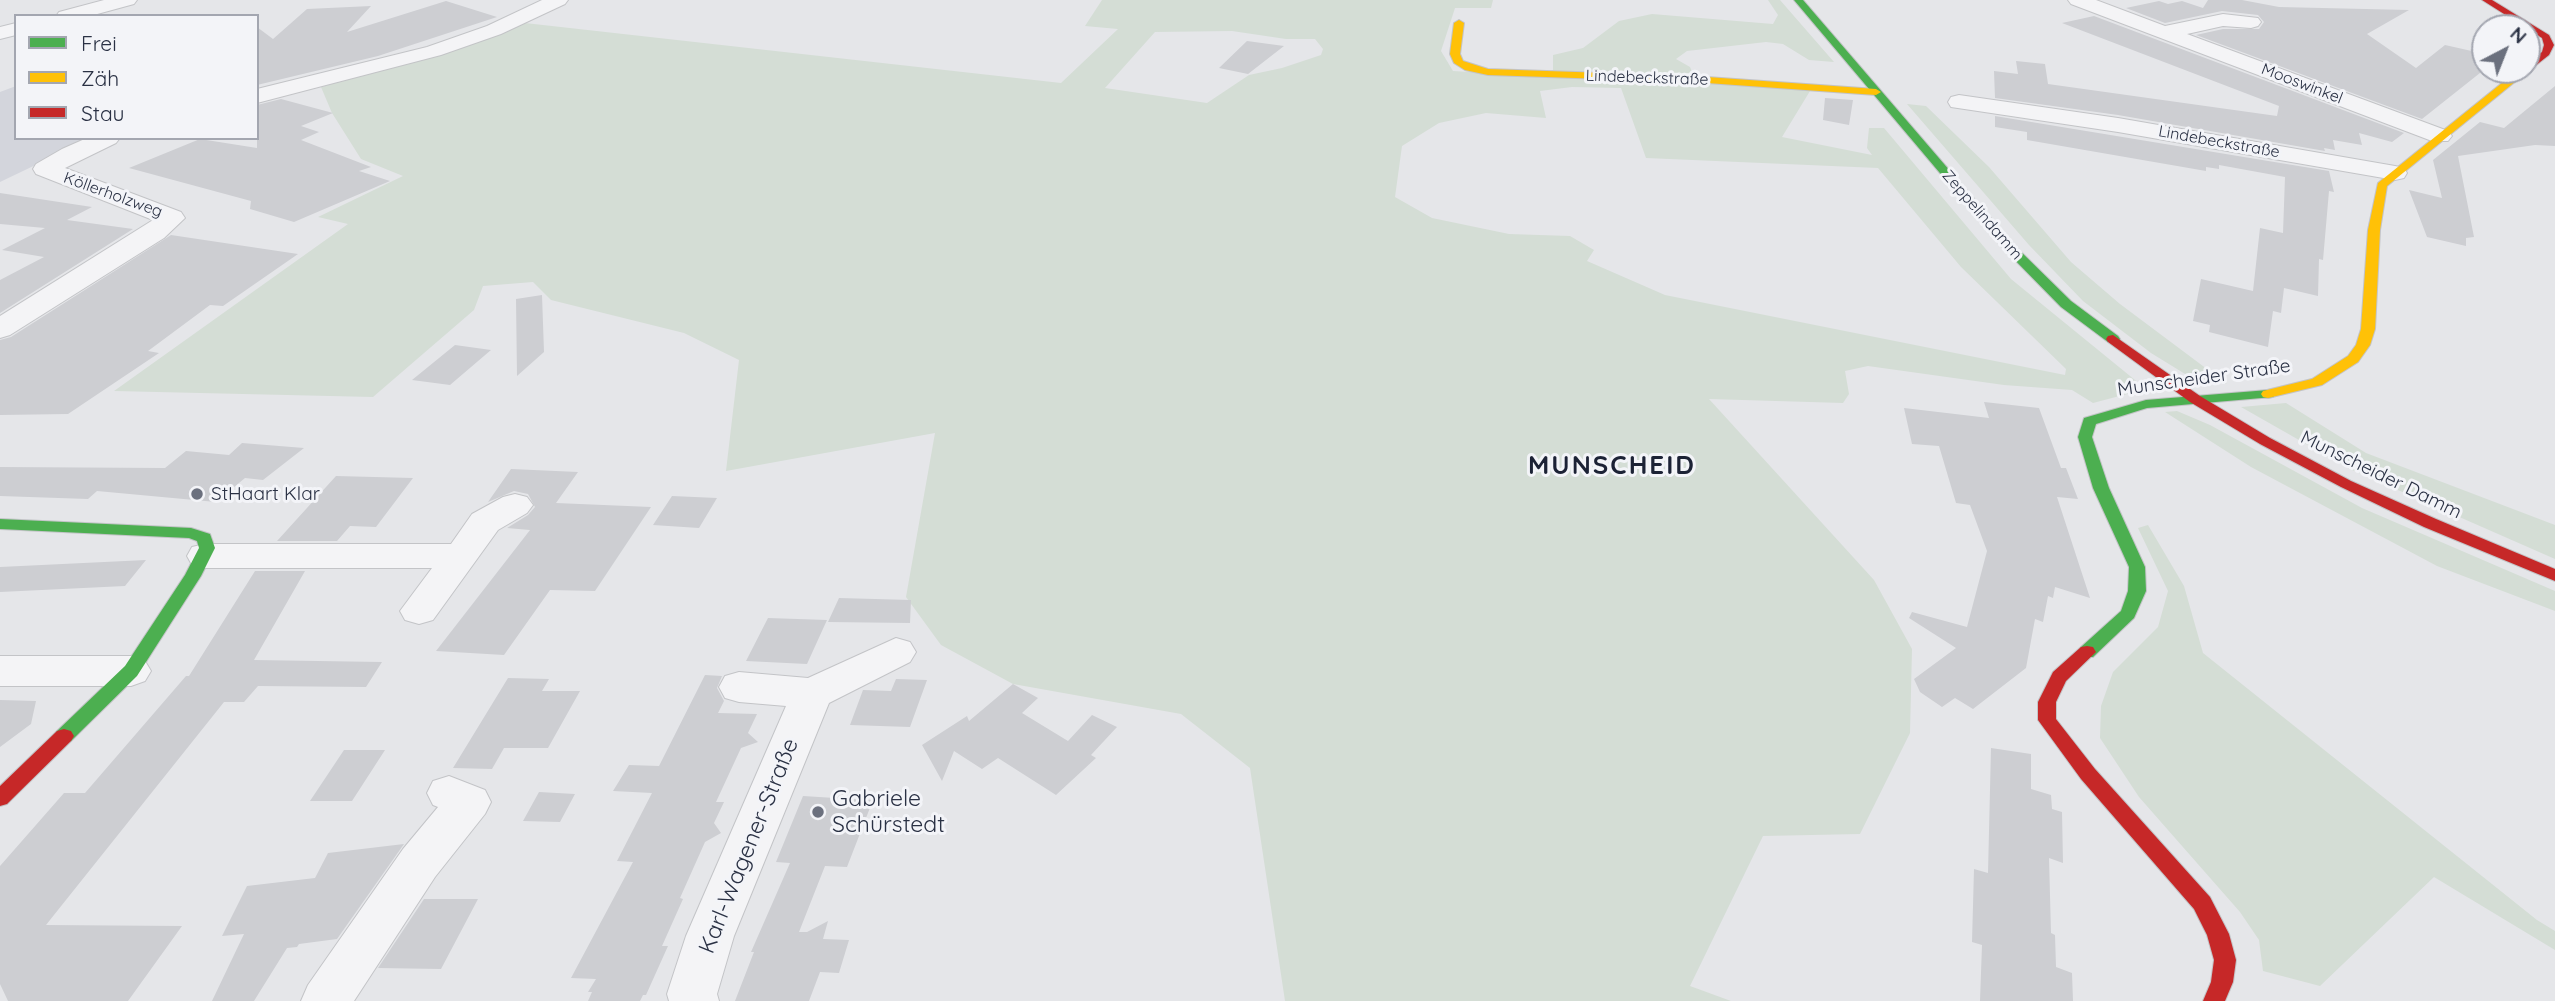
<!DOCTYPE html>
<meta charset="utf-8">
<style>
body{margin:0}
#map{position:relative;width:2555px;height:1001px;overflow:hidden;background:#e5e6e9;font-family:Quicksand,sans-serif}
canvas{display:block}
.legend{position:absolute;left:14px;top:14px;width:245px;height:126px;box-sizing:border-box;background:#f3f4f8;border:2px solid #a3a6b0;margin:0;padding:9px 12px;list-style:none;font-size:21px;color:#2a3144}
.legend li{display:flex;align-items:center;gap:14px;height:35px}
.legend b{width:35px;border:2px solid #a3a6b0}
.north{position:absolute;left:2471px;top:14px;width:70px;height:70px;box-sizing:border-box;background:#f3f4f8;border:2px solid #a3a6b0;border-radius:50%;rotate:42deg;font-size:19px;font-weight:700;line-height:28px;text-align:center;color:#2a3144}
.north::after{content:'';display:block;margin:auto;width:24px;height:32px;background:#6b707e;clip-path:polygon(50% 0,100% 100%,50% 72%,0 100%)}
</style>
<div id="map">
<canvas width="2555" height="1001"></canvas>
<ul class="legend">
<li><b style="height:9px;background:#4caf50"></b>Frei</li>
<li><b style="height:9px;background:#ffc107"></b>Zäh</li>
<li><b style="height:9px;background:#c62828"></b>Stau</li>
</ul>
<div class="north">N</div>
</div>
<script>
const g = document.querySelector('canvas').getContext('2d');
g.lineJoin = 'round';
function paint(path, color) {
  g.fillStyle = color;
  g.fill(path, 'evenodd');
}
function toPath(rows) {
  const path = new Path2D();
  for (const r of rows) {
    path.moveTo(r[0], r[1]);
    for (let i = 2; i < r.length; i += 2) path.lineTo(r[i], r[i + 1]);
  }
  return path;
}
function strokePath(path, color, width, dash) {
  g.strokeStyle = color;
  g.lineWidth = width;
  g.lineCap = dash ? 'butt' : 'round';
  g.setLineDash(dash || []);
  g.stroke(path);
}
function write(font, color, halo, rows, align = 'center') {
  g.font = font + ' Quicksand,sans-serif';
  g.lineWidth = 6;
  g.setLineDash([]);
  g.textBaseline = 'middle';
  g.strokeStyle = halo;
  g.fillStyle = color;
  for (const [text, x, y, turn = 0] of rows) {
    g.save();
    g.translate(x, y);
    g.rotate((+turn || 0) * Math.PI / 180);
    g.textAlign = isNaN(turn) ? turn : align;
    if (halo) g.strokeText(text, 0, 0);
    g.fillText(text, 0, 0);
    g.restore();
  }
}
paint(toPath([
 [16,86,16,138,92,138,0,182,0,92]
]), '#d3d5dc');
paint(toPath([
 [1102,0,1493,0,1491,8,1455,8,1441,51,1453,71,1536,76,1553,70,1553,55,1583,48,1619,21,1652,14,1773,24,1778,15,1768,0,1780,0,1834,62,1809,60,1783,44,1766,42,1687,51,1676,59,1690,67,1694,76,1810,91,1782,137,1872,155,1867,148,1869,128,1884,128,2011,279,2146,389,2093,403,2072,390,2004,385,1868,366,1845,371,1849,394,1843,403,1709,399,1874,580,1912,649,1910,733,1860,834,1763,836,1690,986,1731,1001,1285,1001,1250,768,1181,714,1013,684,941,645,906,597,935,433,726,471,739,360,684,333,551,300,533,282,483,286,474,310,373,397,114,391,348,224,318,217,403,176,361,159,332,113,321,87,468,45,525,23,1061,83,1118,29,1085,26],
 [1232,31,1286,39,1315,39,1323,49,1321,55,1282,68,1249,75,1207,103,1105,88,1155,32],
 [1572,87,1621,88,1646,158,1878,168,1961,267,2066,369,2065,375,1665,295,1587,261,1594,250,1570,236,1509,234,1432,218,1395,197,1402,146,1439,123,1486,113,1546,118,1540,91],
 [1907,104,1926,106,1989,167,2071,262,2120,304,2227,384,2190,377,2151,353,2083,301,2029,245],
 [2286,403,2366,453,2555,525,2555,559,2350,469,2241,407],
 [2177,411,2210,425,2362,508,2555,591,2555,611,2437,566,2251,467,2165,412],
 [2148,525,2184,586,2203,653,2537,920,2555,931,2555,950,2434,877,2320,986,2263,971,2259,940,2240,912,2139,797,2100,738,2101,706,2113,672,2158,627,2168,591,2138,528]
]), '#d4ddd5');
paint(toPath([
 [2208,0,2242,0,2279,7,2409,10,2367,34,2416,68,2445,45,2485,54,2485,69,2422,119,2196,35,2223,29,2259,29,2264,22,2258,15,2222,11,2165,23,2126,8,2159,1,2168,4,2182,1,2203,8],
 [446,1,497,17,378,56,257,85,257,27,273,39,307,9,371,6,347,32],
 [2094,16,2404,133,2392,142,2359,133,2362,145,2333,140,2335,150,2324,148,2325,151,2118,115,1995,98,1994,71,2018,74,2016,61,2045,64,2048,84,2277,116,2279,106,2062,23],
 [1247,41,1284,46,1248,74,1219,68],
 [2555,86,2555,146,2535,145,2458,156,2474,237,2466,238,2466,246,2427,237,2409,190,2442,198,2433,160,2480,122,2504,128],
 [1825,98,1853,100,1849,125,1823,120],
 [281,99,333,113,301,126,319,132,301,140,371,167,359,171,390,181,294,222,250,209,251,201,129,168,200,139,257,148,257,105],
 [1995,116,2329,171,2334,192,2329,191,2323,260,2319,259,2318,296,2284,288,2281,313,2273,311,2268,347,2209,332,2210,325,2193,321,2201,279,2253,291,2260,228,2283,233,2285,177,2219,165,2219,169,2206,167,2206,171,2027,140,2027,132,1995,127],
 [0,193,92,207,67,220,133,229,0,313,0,280,44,257,2,250,45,228,0,224],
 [171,235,298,254,223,306,210,305,148,351,159,353,68,414,0,415,0,340,11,337],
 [542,295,544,352,517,376,516,299],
 [455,345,491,350,450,385,412,380],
 [1984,402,2039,408,2061,468,2066,468,2078,499,2057,497,2090,598,2055,587,2053,598,2048,596,2043,622,2035,619,2026,668,1973,709,1955,698,1942,707,1920,692,1914,679,1956,648,1909,618,1912,612,1967,627,1987,551,1970,505,1956,503,1939,446,1912,444,1904,408,1989,418],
 [242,443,304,448,263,480,245,478,216,502,97,491,88,499,0,496,0,467,165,468,186,451,229,455],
 [511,469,578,472,556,503,651,507,595,591,550,590,504,655,436,651,530,530,507,528,528,515,535,507,528,494,514,491,488,502],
 [336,476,413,478,376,527,350,526,337,541,277,541],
 [672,496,717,498,699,528,653,525],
 [146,560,125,586,0,592,0,567],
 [255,571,305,571,254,660,382,662,366,687,258,686,244,702,224,702,46,925,182,926,128,1001,8,1001,0,984,0,866,64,793,85,793,186,676,189,676],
 [839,598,911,600,910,623,828,622],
 [768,618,827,620,807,664,746,661],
 [705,675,722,676,717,688,724,701,718,713,757,714,748,733,758,742,741,748,716,802,724,802,714,823,721,833,705,842,680,898,683,899,662,946,668,946,646,995,643,995,640,1001,588,1001,592,992,588,992,596,979,571,978,633,862,617,861,652,793,613,791,629,765,659,766],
 [508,678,549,679,542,691,580,691,548,748,504,748,492,769,453,768],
 [896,679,927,680,910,727,850,725,863,690,891,691],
 [1013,684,1038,698,1022,713,1068,741,1092,715,1117,727,1091,755,1096,758,1056,795,998,758,982,769,954,751,942,781,922,745,967,716,969,721],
 [0,700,36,701,31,724,0,747],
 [1991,748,2031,754,2031,789,2051,795,2052,809,2062,812,2063,863,2049,858,2051,933,2055,935,2056,967,2072,973,2073,1001,1980,1001,1982,945,1972,942,1974,869,1988,873],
 [344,750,385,750,352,801,310,801],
 [539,792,575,794,560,822,523,821],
 [846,792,850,799,873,800,847,867,825,866,799,932,807,932,828,921,823,939,849,940,839,973,820,972,809,1001,735,1001,754,952,751,952,790,863,776,862,803,796,835,798],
 [404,844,337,939,299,944,297,947,287,948,254,1001,212,1001,244,934,222,936,247,886,315,878,328,853],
 [424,899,478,899,441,969,378,968]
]), '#cdced2');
const street = toPath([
 [104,0,137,0,134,4,90,16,56,16,59,12,104,0],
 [542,0,568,0,565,4,501,34,441,55,257,103,257,89,427,47,487,26,542,0],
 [2068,0,2096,0,2165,26,2223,14,2258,18,2261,22,2258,26,2251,28,2223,26,2187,34,2448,131,2452,136,2448,141,2432,141,2071,4,2068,0],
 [16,23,16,35,0,39,0,27,16,23],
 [1959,95,2118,118,2395,166,2404,168,2407,173,2404,178,2395,180,2118,132,1951,107,1948,102,1951,97,1959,95],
 [87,138,120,138,116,143,65,168,181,212,185,218,164,238,10,335,0,338,0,316,153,220,36,174,33,169,36,164,62,149,87,138],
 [515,494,527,497,533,505,527,513,498,530,433,620,419,624,405,620,400,611,432,568,205,568,192,565,187,556,192,547,205,544,451,544,472,514,503,497,515,494],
 [896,638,910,642,916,652,910,662,829,703,734,936,717,994,719,1001,669,1001,667,994,686,936,786,706,739,702,725,698,719,687,725,676,739,672,808,678,896,638],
 [0,656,131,656,145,661,151,671,145,681,131,686,0,686,0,656],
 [449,776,485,790,491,802,485,814,435,877,354,1001,301,1001,308,985,403,849,438,807,433,805,427,793,433,781,449,776]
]);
const fast = toPath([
 [1794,0,1803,0,2012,243,2071,301,2118,336,2120,339,2118,342,2108,342,2061,307,2004,249,1794,0],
 [2268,390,2273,391,2275,394,2273,397,2147,408,2096,424,2092,437,2109,488,2145,567,2146,591,2134,618,2093,657,2081,657,2078,652,2081,647,2121,611,2128,591,2129,567,2093,488,2078,437,2084,418,2146,400,2268,390],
 [0,519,191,528,210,534,215,548,201,576,137,676,71,741,64,743,57,741,54,736,57,731,125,666,185,575,199,548,197,541,189,538,0,529,0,519]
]);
const slow = toPath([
 [1459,20,1464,23,1460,54,1463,61,1488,69,1693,76,1876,89,1881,92,1876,95,1693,82,1488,75,1465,70,1454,63,1450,54,1454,23,1459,20],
 [2527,68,2527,72,2387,186,2380,230,2375,329,2370,345,2358,362,2322,385,2268,398,2263,397,2261,394,2263,391,2312,379,2348,356,2356,345,2361,329,2368,230,2378,183,2518,70,2527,70,2527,68]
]);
const jam = toPath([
 [2482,0,2492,0,2549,35,2554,45,2549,55,2530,70,2524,70,2527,70,2527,63,2542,52,2544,45,2542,38,2482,0],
 [2113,335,2200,396,2270,438,2351,481,2436,519,2555,569,2555,581,2424,527,2341,487,2260,444,2190,402,2108,342,2106,339,2108,336,2113,335],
 [2087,646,2093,647,2096,652,2066,681,2056,702,2056,719,2095,769,2210,897,2229,934,2236,960,2233,982,2225,1001,2203,1001,2211,982,2214,960,2207,935,2194,909,2081,779,2038,720,2038,702,2053,672,2081,647,2087,646],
 [64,729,71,731,74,736,71,741,7,804,0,806,0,786,57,731,64,729]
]);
strokePath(street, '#c3c4c7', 2);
strokePath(fast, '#c3c4c7', 2);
strokePath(slow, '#c3c4c7', 2);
strokePath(jam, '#c3c4c7', 2);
paint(street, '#f4f4f6');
paint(fast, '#4caf50');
paint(slow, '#ffc107');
paint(jam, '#c62828');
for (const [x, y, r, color] of [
 [197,494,7,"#6b707e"],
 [818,812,7,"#6b707e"]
]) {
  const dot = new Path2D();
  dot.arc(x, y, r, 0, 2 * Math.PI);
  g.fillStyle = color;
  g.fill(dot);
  strokePath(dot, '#f3f4f8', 2.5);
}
write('16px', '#2a3144', '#f3f4f8', [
 ["Lindebeckstraße",1647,78,2],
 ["Mooswinkel",2302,84,21],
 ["Lindebeckstraße",2219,142,10],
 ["Köllerholzweg",113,195,20],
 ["Zeppelindamm",1982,215,49]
]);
write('19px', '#2a3144', '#f3f4f8', [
 ["Munscheider Straße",2204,378,-8],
 ["Munscheider Damm",2381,475,26]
]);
write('19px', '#2a3144', '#f3f4f8', [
 ["StHaart Klar",211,494]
], 'left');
write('23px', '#2a3144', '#f3f4f8', [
 ["Gabriele",832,799],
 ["Schürstedt",832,825]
], 'left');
write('23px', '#2a3144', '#f3f4f8', [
 ["Karl-Wagener-Straße",749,846,-68]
]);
g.letterSpacing = '2px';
write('bold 26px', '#1c2235', '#f3f4f8', [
 ["MUNSCHEID",1612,466]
]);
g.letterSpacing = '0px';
</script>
